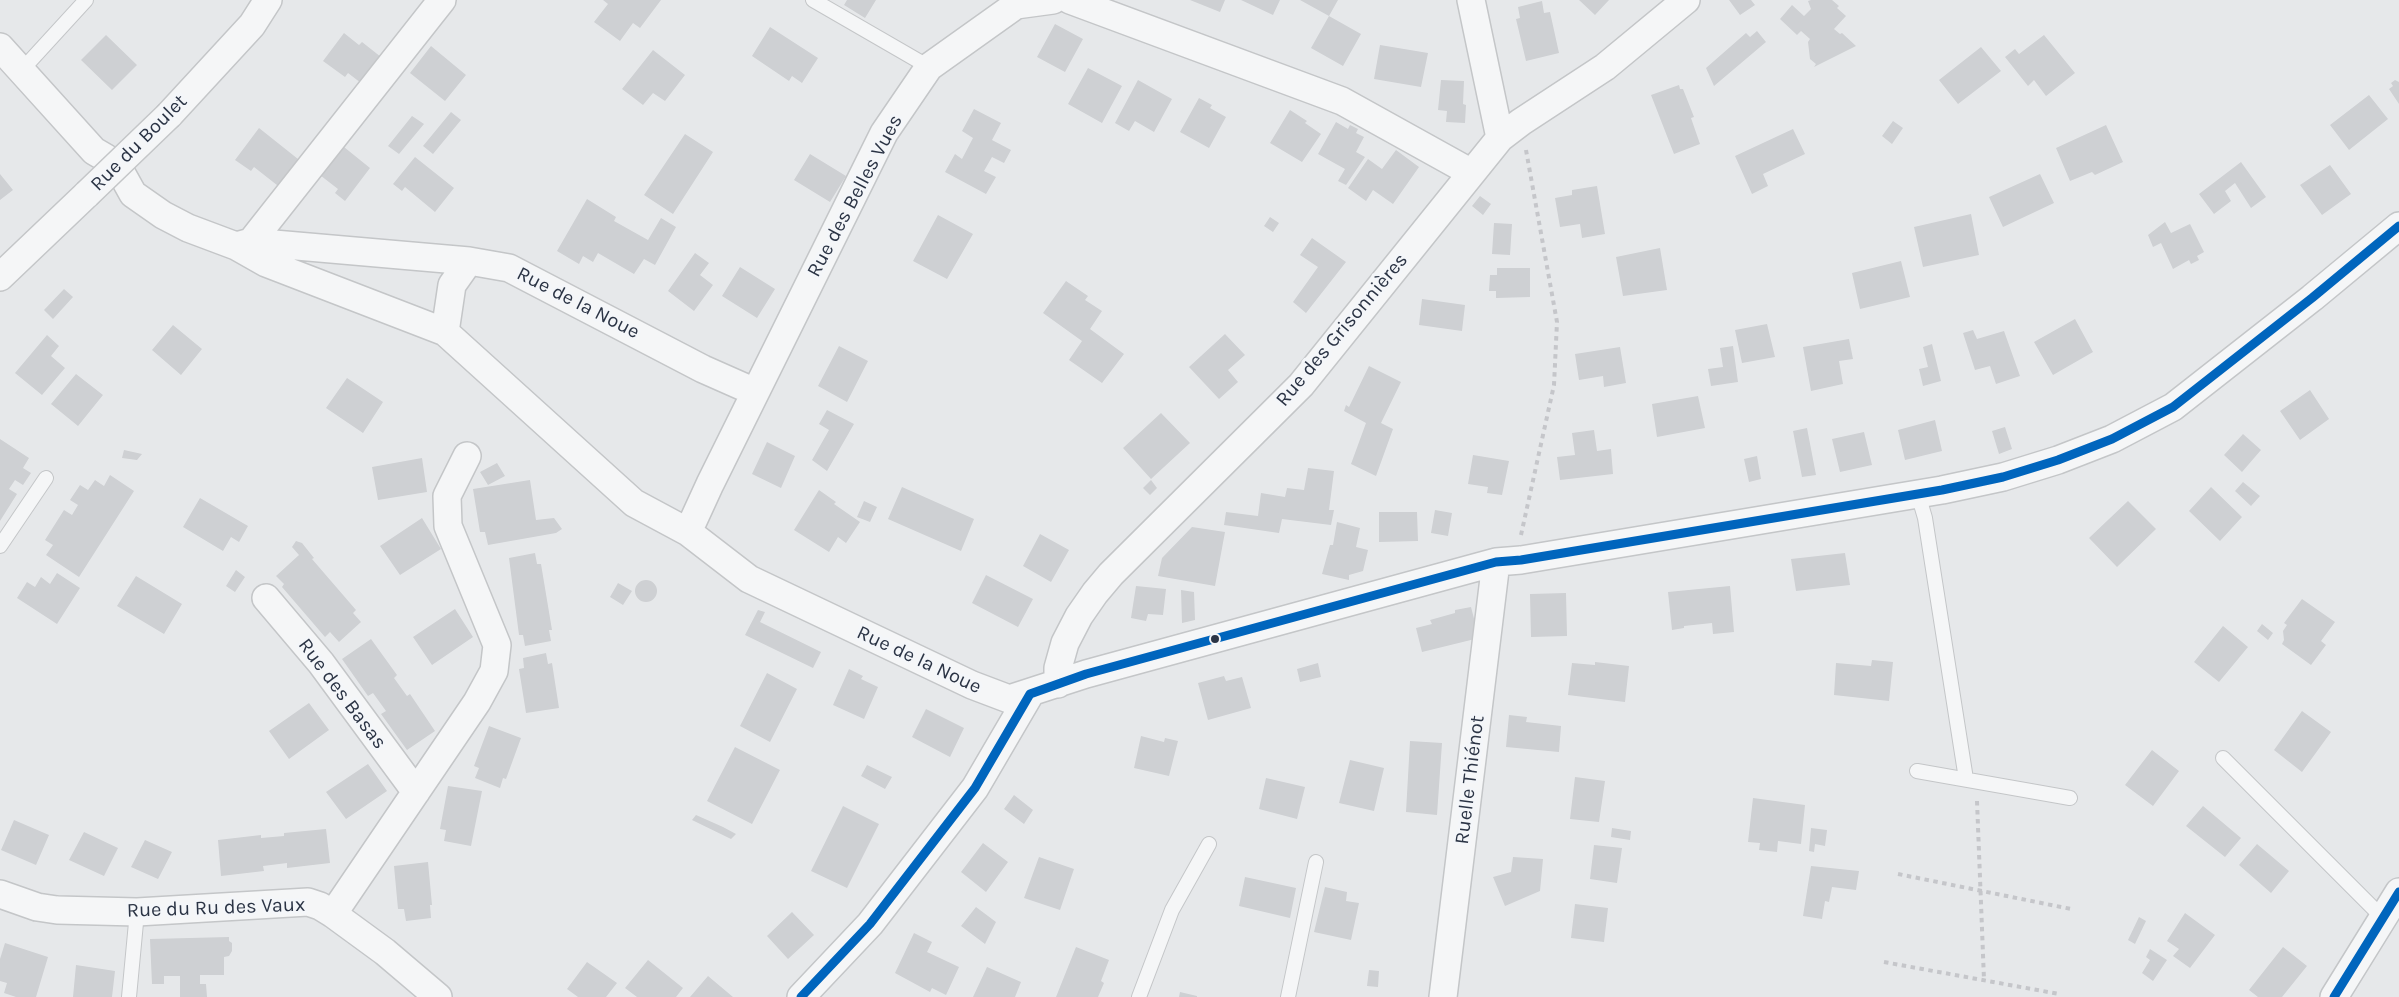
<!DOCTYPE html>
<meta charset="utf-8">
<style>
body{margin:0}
canvas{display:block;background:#e6e8ea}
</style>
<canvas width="2399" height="997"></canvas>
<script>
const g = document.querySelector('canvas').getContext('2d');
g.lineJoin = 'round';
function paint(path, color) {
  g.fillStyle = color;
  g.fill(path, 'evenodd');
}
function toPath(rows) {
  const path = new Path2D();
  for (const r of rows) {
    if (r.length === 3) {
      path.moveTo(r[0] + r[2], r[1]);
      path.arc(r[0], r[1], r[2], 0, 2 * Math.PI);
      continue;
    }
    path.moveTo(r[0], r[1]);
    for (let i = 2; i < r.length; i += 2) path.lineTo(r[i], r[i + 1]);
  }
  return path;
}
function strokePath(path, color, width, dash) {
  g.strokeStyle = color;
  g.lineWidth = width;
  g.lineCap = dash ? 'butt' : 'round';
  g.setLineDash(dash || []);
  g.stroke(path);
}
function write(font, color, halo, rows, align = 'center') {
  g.font = font + ' Karla,sans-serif';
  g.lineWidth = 6;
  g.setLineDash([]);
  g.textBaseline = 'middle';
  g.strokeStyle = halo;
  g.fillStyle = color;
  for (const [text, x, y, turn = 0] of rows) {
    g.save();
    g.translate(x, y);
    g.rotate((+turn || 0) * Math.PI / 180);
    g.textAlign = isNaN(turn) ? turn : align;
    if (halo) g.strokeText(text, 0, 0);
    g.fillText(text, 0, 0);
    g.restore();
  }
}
paint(toPath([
 [603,0,661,0,640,28,633,23,620,41,594,22,608,4],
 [847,0,876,0,865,18,844,5],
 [1190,0,1225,0,1220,12],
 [1241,0,1280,0,1273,15],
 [1300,0,1338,0,1329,16],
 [1579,0,1609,0,1595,15],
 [1729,0,1751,0,1755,5,1740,15],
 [1811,0,1832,0,1839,6,1837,8,1846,16,1834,29,1840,34,1842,33,1856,46,1814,67,1816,64,1810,59,1808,42,1810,39,1801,31,1797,35,1780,19,1792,5,1804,16,1811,9,1808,1],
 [1542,1,1544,13,1550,12,1559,53,1526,61,1516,19,1520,18,1518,7],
 [1329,16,1361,34,1343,66,1311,48],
 [1055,24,1083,39,1065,72,1037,57],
 [770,27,818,58,802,83,792,76,789,81,752,56],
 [1757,31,1766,42,1714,86,1706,68,1746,33,1750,37],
 [344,33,359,45,362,42,381,57,361,83,348,73,345,77,323,61],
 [106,35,137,65,112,90,81,60],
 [2044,35,2075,73,2046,96,2034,80,2028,86,2005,57,2015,49,2019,54],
 [1380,45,1428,53,1421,87,1374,79],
 [431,46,466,75,445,101,410,73],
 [1981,47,2001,71,1958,104,1939,80],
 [653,50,685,75,665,101,653,93,643,105,622,89],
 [1088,68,1122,86,1102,123,1068,104],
 [1138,80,1172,99,1154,132,1135,121,1129,131,1115,123],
 [1441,80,1464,81,1463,104,1466,105,1465,123,1446,122,1447,111,1438,110],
 [2395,80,2399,82,2399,104,2389,89,2393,86,2391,83],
 [1679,85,1680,89,1683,89,1694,117,1691,118,1700,144,1674,154,1651,95],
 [2369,95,2388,119,2349,150,2330,125],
 [1199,98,1212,105,1210,108,1226,117,1209,148,1180,132],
 [974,109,1001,123,992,140,1011,150,1004,163,992,157,984,171,996,177,986,194,945,172,955,154,962,159,973,138,962,131],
 [1290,110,1307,121,1305,123,1321,134,1302,162,1270,143],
 [451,112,461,120,433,154,423,146],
 [412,116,424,124,399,154,388,146],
 [1893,121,1903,128,1892,144,1882,136],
 [1336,122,1348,129,1350,125,1358,129,1356,133,1364,137,1356,152,1365,157,1346,185,1338,181,1345,169,1318,154],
 [2106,125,2123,162,2095,175,2092,172,2070,181,2056,148],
 [259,128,303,163,282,189,254,167,251,171,235,160],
 [1793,129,1805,154,1763,174,1768,186,1752,194,1735,156],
 [685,134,713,152,673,214,644,195],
 [339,143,370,168,345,201,335,193,338,189,316,172],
 [1396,150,1419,167,1393,204,1373,190,1366,201,1348,188,1368,159,1382,169],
 [810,154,846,176,830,202,794,180],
 [415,157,454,188,435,212,405,187,402,191,393,184],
 [2241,162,2266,197,2251,208,2235,183,2225,191,2231,201,2214,214,2199,194],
 [2330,165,2351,194,2322,215,2300,185],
 [0,174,13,190,0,200],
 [2040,174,2054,203,2003,227,1989,197],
 [1597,186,1605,234,1582,238,1580,224,1560,227,1555,198,1572,195,1572,190],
 [1480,196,1491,204,1483,215,1472,206],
 [587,199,616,217,614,221,648,240,661,218,676,227,655,265,644,259,634,274,598,253,593,262,583,256,579,264,557,251],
 [1971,214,1979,255,1923,267,1914,227],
 [938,215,973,234,947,279,913,261],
 [1270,217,1279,223,1273,232,1264,226],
 [2165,222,2171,233,2190,224,2204,252,2197,256,2199,260,2191,264,2189,260,2173,269,2161,243,2153,247,2148,235],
 [1494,223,1512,224,1510,255,1492,254],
 [1312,238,1346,262,1306,313,1293,302,1318,267,1300,255],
 [1660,248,1667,290,1623,296,1616,257],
 [695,253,709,263,700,275,713,285,694,311,668,291],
 [1901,261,1910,297,1860,309,1852,273],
 [740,267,775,289,757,318,722,296],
 [1497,268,1530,268,1530,297,1496,298,1496,291,1489,291,1490,275,1497,275],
 [1066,281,1088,296,1085,300,1102,311,1090,329,1124,354,1102,383,1069,360,1082,341,1043,313],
 [64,289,73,297,53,319,44,310],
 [1422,299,1465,305,1462,331,1419,325],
 [2075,319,2093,352,2053,375,2034,342],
 [1767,324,1775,357,1742,363,1735,330],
 [173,325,202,349,181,375,152,350],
 [1973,330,1977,339,2004,331,2020,376,1996,384,1990,366,1975,370,1963,333],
 [1225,334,1245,355,1228,370,1238,382,1219,399,1189,367],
 [47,335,59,346,51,356,65,368,42,395,15,373],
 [1849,339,1853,359,1839,361,1843,384,1811,391,1803,347],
 [1932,344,1941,381,1923,386,1919,369,1928,367,1923,347],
 [839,346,868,361,847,402,818,386],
 [1733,346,1738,382,1711,386,1708,369,1723,367,1720,348],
 [1620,347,1626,383,1604,387,1603,376,1579,380,1575,354],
 [1369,366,1401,382,1381,423,1393,429,1376,476,1351,464,1366,423,1344,411,1346,405,1349,407],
 [76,374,103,395,78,426,51,404],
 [347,378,383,402,363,433,326,408],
 [2310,390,2329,419,2300,440,2280,411],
 [1698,396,1705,428,1657,437,1652,404],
 [827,410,854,424,827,471,812,460,829,430,819,424],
 [1161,413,1190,443,1151,479,1123,448],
 [1935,420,1942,451,1905,460,1898,430],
 [2005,427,2012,449,1999,454,1992,431],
 [1807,428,1816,475,1802,477,1793,431],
 [1594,430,1597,451,1611,449,1613,474,1560,480,1557,457,1575,455,1572,433],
 [1864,432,1872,465,1840,472,1832,439],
 [2243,434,2261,450,2242,472,2224,455],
 [0,439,29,458,23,468,31,473,23,485,15,480,9,489,17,494,0,521],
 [767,442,795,456,781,488,752,474],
 [124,450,142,454,137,460,122,458],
 [1473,455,1509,461,1502,495,1487,493,1488,487,1468,484],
 [1757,456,1761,479,1749,482,1744,459],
 [422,458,427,492,378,500,372,467],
 [497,463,505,476,488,485,480,472],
 [1308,468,1334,471,1329,510,1334,510,1331,525,1282,519,1279,533,1224,525,1226,512,1258,516,1261,493,1285,497,1287,488,1304,490],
 [110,475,134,491,79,577,46,555,53,545,45,540,64,510,72,515,78,505,70,500,80,485,88,490,95,480,104,486],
 [530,480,536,520,554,518,562,529,556,533,488,545,485,532,480,532,473,489],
 [1151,480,1157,488,1150,495,1143,488],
 [2243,482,2260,496,2251,506,2235,491],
 [902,487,974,519,961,551,888,519],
 [2211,487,2242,517,2220,541,2189,511],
 [819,490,836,502,834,504,860,522,846,543,838,537,829,552,794,530],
 [200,498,248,526,239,542,231,537,223,551,183,527],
 [864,501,877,507,870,522,857,517],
 [2128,501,2156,529,2117,567,2089,538],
 [1435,510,1452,513,1448,536,1431,533],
 [1379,512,1417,512,1418,541,1379,542],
 [422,518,441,549,400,575,380,546],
 [1337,522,1360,528,1356,547,1368,550,1363,571,1349,575,1349,580,1322,574,1330,545,1333,545],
 [1192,527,1225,532,1215,586,1158,576,1162,558],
 [1040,534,1069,550,1051,582,1023,566],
 [296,541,302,543,314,558,312,559,356,610,353,613,361,622,339,642,330,632,325,637,282,587,284,584,276,576,299,555,292,547],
 [535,553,537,564,541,564,552,630,549,630,551,641,525,646,523,635,519,635,509,558],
 [1845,553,1850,585,1796,591,1791,559],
 [236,570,245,577,235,592,226,586],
 [57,573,80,588,57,624,17,598,27,582,35,587,41,577,50,584],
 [986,575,1033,599,1018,627,972,603],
 [136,576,182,604,164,634,117,606],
 [646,591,11],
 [618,583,632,591,623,605,610,597],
 [1136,586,1166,589,1163,615,1148,614,1146,621,1131,618],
 [1730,586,1734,632,1713,634,1712,623,1684,626,1684,628,1672,630,1668,592],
 [1181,590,1194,592,1195,620,1182,623],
 [1566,593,1567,636,1531,637,1530,594],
 [2302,599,2335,622,2321,641,2326,645,2311,665,2282,644,2284,640,2283,631,2287,625,2284,623],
 [1471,607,1479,638,1422,652,1416,628,1432,624,1430,620,1455,613,1455,610],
 [455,609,473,637,432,665,413,637],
 [758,610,765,612,760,622,821,652,813,668,745,635],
 [2262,624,2273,633,2268,640,2257,631],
 [2223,626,2248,647,2219,682,2194,662],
 [371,639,397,675,394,678,407,696,410,694,435,731,407,750,381,714,386,711,373,693,368,696,342,659],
 [546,653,548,664,552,663,559,708,526,713,519,669,524,668,523,658],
 [1872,660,1893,662,1889,701,1834,695,1836,663,1871,666],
 [1595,662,1629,666,1625,702,1568,695,1572,663,1595,665],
 [1318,663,1321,677,1300,682,1297,669],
 [849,669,863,676,861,679,878,687,864,719,833,705],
 [767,673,797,689,770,742,740,726],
 [1224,676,1226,681,1242,677,1251,708,1208,720,1198,683],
 [309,703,329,730,289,759,269,731],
 [926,709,964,728,950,757,912,737],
 [2302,711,2331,732,2302,772,2274,750],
 [1509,715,1527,717,1526,722,1561,726,1559,752,1506,747],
 [489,726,521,738,506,779,503,778,500,788,475,778,479,768,474,766],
 [1141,736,1164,742,1165,738,1178,741,1169,776,1134,768],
 [1410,741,1442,743,1437,815,1406,812],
 [735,747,780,770,752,824,707,801],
 [2152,750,2179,771,2153,806,2125,785],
 [1350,760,1384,768,1374,811,1339,803],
 [368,764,387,791,346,819,326,792],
 [867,765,892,777,885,789,861,776],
 [1575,777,1605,781,1599,822,1570,819],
 [1266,778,1305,787,1297,819,1259,809],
 [448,786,482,791,471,846,444,841,446,830,440,829],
 [1014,795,1033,810,1024,824,1004,809],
 [1753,798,1805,805,1801,844,1778,841,1777,852,1759,850,1760,843,1748,842],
 [843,806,879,824,847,888,811,871],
 [2203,806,2241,838,2225,857,2186,826],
 [696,815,723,827,736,834,731,839,692,820],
 [14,820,49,835,36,865,1,850],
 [1612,828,1631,831,1630,840,1611,837],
 [1811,828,1827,830,1825,846,1815,844,1814,852,1809,851],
 [326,829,330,863,287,868,287,863,263,866,264,871,221,876,218,840,261,835,261,838,284,836,284,833],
 [84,832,118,848,104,876,69,860],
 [145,840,172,852,158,879,131,867],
 [983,843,1008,862,986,892,961,872],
 [2257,844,2289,871,2271,893,2239,865],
 [1594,845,1622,848,1617,883,1590,879],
 [1039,857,1074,869,1060,910,1024,898],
 [1513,857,1543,859,1540,891,1505,906,1493,877,1511,872],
 [428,862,432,905,430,905,431,918,406,921,404,909,398,909,394,866],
 [1811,866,1859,871,1856,890,1832,887,1829,902,1825,901,1822,919,1803,916],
 [1245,877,1296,888,1290,918,1239,906],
 [1325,887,1347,892,1346,901,1359,903,1351,940,1314,932],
 [1575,904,1608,908,1604,942,1571,938],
 [976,907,996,922,985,944,961,926],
 [792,912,814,935,788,959,767,936],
 [2185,913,2215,935,2190,968,2173,956,2179,949,2167,941],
 [2139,917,2146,921,2135,944,2128,940],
 [914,933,932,942,927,952,959,967,946,995,932,988,930,992,895,973],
 [229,937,229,941,232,943,232,951,229,956,224,957,224,975,200,975,200,984,206,984,207,997,180,997,180,976,164,976,164,984,152,984,150,939],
 [5,943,48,957,36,997,16,997,4,993,7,983,0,981,0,959],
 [1076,947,1109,960,1101,981,1104,983,1098,997,1056,997],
 [2283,947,2307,966,2282,997,2258,997,2249,990],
 [2150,949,2167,960,2153,981,2142,973,2150,960,2146,957],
 [648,960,683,988,676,997,637,997,625,988],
 [587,962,617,983,606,997,578,997,567,989],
 [76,965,115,971,112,997,73,997],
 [987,967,1021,982,1015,997,973,997],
 [1369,970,1379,971,1378,987,1367,986],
 [708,976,733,997,690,997],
 [1180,992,1197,996,1197,997,1179,997]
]), '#ced0d3');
const service = toPath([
 [813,0,929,67],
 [21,71,86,0],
 [1918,494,1925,518,1966,779],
 [0,546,46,478],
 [2223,758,2382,917],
 [1917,771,2070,798],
 [129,997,137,912],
 [1139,997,1172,910,1209,844],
 [1288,997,1316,862]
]);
const minor = toPath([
 [1070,0,1342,101,1470,172],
 [0,47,94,151,106,158,123,176,133,194,163,215,188,228,236,246,266,263,445,332,634,503,688,532,749,579,972,685,1009,699,1086,674,1496,562,1521,560,1942,490,2003,477,2058,460,2112,439,2173,407,2312,298,2399,226],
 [169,115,252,25,268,0],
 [1500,138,1521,122,1605,67,1686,0],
 [251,242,442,0],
 [236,246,251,242,469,261,509,268,703,369,755,392],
 [0,277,87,194],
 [445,332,452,285,469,261],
 [688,532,710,484,884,133,929,67,1016,5,1053,0],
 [266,598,321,663,416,792],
 [1058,684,1058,668,1065,643,1079,616,1095,593,1111,574,1301,385,1500,138,1471,0],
 [0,894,37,907,57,910,137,912,308,902,320,906,333,914,385,952,438,997],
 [333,914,477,702,494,671,497,645,448,526,447,496,467,456],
 [801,997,870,924,975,788,1030,694],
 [1443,997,1496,562],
 [2334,997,2399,892]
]);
strokePath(service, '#c4c6c8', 16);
strokePath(minor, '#c4c6c8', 30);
strokePath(toPath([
 [1521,535,1554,385,1557,322,1526,150],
 [1977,801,1984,980],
 [1898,874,2071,909],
 [1884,962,2059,994]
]), '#c5c6ca', 4, [4.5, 4.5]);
strokePath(service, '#f5f6f7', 14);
strokePath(minor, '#f5f6f7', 27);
const minorBridge = toPath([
 [87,194,169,115]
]);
strokePath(minorBridge, '#c4c6c8', 30, []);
strokePath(minorBridge, '#f5f6f7', 27);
strokePath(toPath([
 [801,997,870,924,975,788,1030,694,1086,674,1496,562,1521,560,1942,490,2003,477,2058,460,2112,439,2173,407,2312,298,2399,226],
 [2334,997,2399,892]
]), '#0065bd', 9);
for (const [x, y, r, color] of [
 [1215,639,5,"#2b3445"]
]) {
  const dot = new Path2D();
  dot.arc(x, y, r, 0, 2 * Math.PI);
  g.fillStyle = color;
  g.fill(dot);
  strokePath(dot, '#f4f6f9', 2);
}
write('20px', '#2b3445', '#f4f6f9', [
 ["Rue du Boulet",139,143,-45],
 ["Rue des Belles Vues",855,196,-62],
 ["Rue de la Noue",578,303,27],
 ["Rue des Grisonnières",1342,330,-50],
 ["Rue de la Noue",919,660,25],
 ["Rue des Basas",342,694,53],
 ["Ruelle Thiénot",1470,780,-83],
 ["Rue du Ru des Vaux",216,908,-2]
]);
</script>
